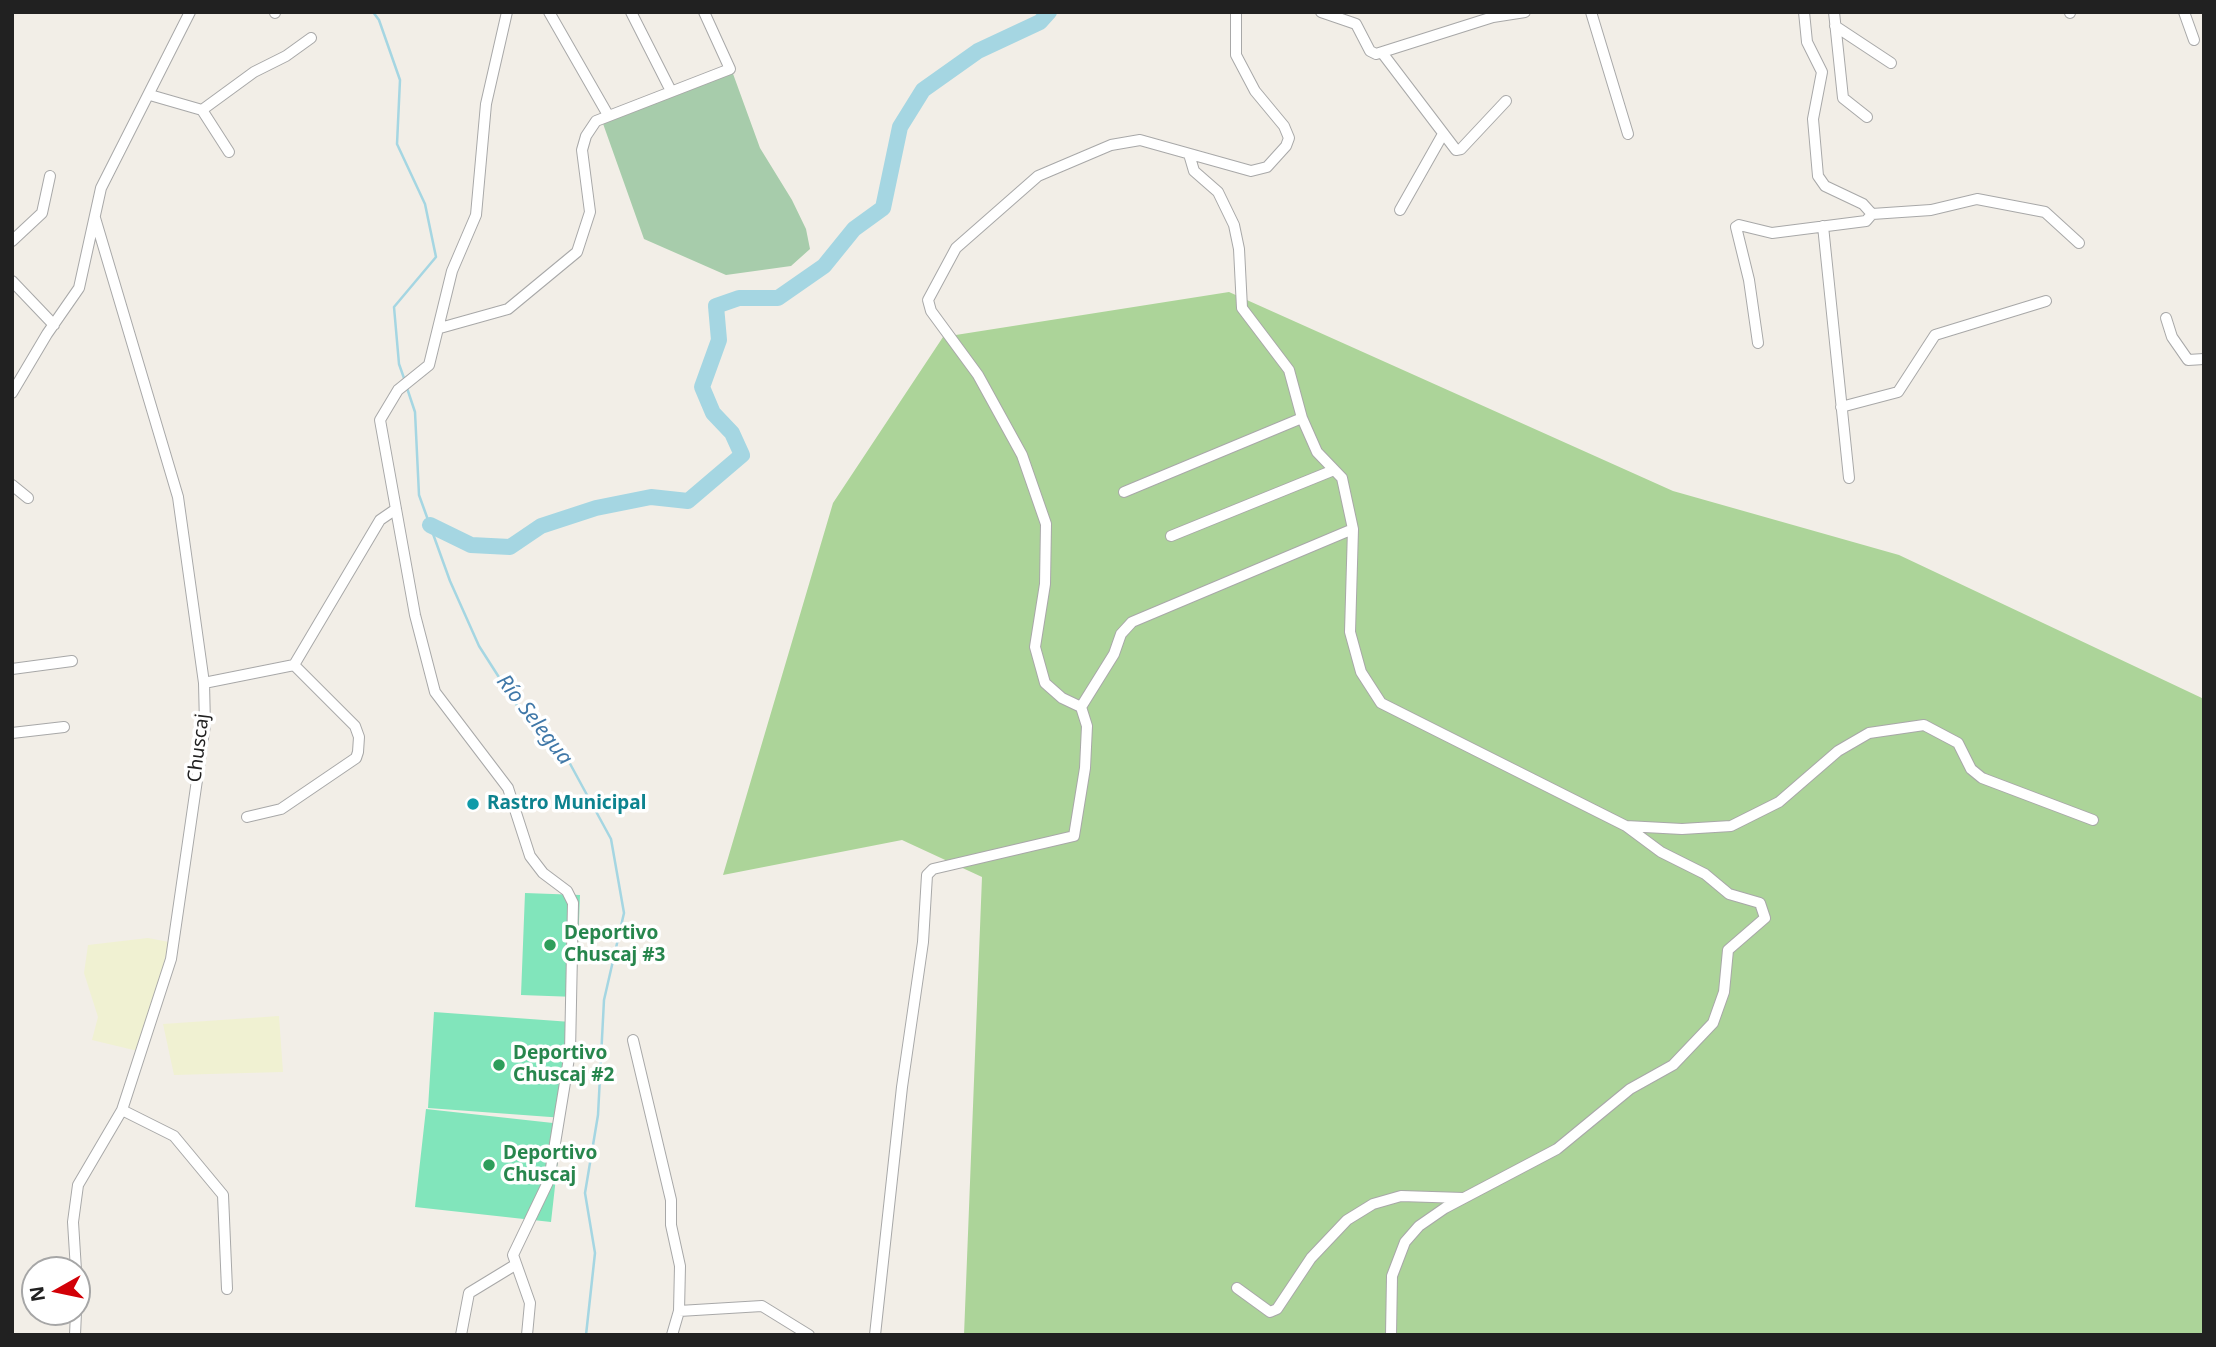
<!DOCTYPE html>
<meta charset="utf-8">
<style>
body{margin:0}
#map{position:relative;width:2216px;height:1347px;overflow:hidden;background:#f2eee7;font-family:"Noto Sans",sans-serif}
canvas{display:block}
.frame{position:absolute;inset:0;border:14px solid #212121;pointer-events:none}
.north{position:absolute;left:21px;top:1256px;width:70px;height:70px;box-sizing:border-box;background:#fff;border:2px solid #a6a6a6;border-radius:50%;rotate:261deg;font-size:19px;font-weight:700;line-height:28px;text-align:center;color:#212121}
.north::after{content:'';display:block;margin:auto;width:24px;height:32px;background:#d20007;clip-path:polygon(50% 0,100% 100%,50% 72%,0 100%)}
</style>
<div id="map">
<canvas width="2216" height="1347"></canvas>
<div class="frame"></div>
<div class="north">N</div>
</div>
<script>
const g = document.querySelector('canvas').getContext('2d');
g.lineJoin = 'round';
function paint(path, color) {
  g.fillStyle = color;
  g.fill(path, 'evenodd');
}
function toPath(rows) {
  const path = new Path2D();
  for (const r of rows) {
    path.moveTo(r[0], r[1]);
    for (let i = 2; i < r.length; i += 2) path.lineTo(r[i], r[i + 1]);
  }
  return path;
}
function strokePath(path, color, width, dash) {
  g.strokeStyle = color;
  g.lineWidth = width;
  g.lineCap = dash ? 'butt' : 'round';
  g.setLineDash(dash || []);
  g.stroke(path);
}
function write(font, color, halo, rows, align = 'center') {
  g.font = font + ' "Noto Sans",sans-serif';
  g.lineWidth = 7;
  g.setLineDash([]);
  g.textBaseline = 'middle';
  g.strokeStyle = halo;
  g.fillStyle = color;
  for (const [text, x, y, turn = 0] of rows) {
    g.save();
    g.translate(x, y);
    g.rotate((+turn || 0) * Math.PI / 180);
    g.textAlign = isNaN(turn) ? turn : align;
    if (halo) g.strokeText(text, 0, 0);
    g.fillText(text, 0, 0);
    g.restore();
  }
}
paint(toPath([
 [148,938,169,942,142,1052,92,1040,98,1017,84,973,88,945],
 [279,1016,283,1072,174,1075,163,1024]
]), '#f0f1d2');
paint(toPath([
 [1229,292,1673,491,1899,555,2204,699,2204,1335,964,1335,982,877,902,840,723,875,833,503,943,337]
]), '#acd499');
paint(toPath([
 [732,71,760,148,792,200,806,229,810,249,791,266,726,275,644,239,601,118]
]), '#a7ccab');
paint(toPath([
 [525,893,580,895,576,997,521,995],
 [434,1012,571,1022,564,1118,428,1108],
 [426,1109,562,1124,551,1222,415,1207]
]), '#81e5bb');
strokePath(toPath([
 [373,12,379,20,400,80,397,144,425,204,436,257,394,307,399,364,405,381],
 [407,388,415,412,419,495,450,581,479,646,518,707,568,760,611,839,624,913,604,1000,598,1115,585,1193,595,1253,586,1335]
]), '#a5d6e2', 2.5);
strokePath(toPath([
 [430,525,471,545,510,547,541,526,596,508,651,497,688,501,742,455,732,433,713,413,702,387,719,340,716,306,739,298,778,298,824,266,854,229,883,208,900,127,923,90,978,51,1040,22,1049,12]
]), '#a5d6e2', 16);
const street = toPath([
 [275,12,275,13],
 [507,12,486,104,476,215,452,271,429,365,398,390,380,420,415,615,435,692,508,788,530,856,543,873,567,891,573,903,570,1052,549,1180,513,1255,530,1303,527,1335],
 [549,12,608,115],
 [631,12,671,91],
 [1321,12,1356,24,1370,51,1376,54,1493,17,1525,12],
 [1591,12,1628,134],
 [1834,12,1843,98,1867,117],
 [2184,12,2194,40],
 [2070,13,2070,12],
 [1835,26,1891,63],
 [1383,54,1456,150,1461,149,1506,101],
 [150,95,202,110,229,152],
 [202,110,254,72,286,56,311,38],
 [1189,154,1194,171,1218,192,1234,225,1239,249,1242,308,1289,370,1302,418,1317,452,1342,478,1353,529,1350,632,1361,672,1381,703,1626,826,1682,829,1731,826,1779,802,1838,751,1869,733,1924,725,1958,743,1971,769,1982,778,2093,820],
 [1400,210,1443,134],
 [1872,214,1931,210,1977,199,2045,212,2079,243],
 [1823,226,1849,478],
 [12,241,42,213,50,176],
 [12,281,54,325],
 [2166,318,2172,337,2188,360,2204,359],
 [440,328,508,309,577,252,590,212,582,150,586,136,596,121,730,69,704,12],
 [1758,343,1749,280,1736,227,1739,225,1772,233,1866,221,1872,214,1863,204,1825,186,1818,176,1813,119,1822,72,1807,42,1804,12],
 [12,393,47,334,79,288,101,188,190,12],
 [1841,407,1898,392,1935,335,2046,301],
 [12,485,28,498],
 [1124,492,1302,418],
 [1171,536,1334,470],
 [12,669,72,661],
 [204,683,294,665,380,520,396,509],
 [1081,707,1114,654,1121,634,1132,622,1353,529],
 [12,733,64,727],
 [247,817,281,809,356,758,358,752,359,737,355,726,294,665],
 [633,1040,671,1200,671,1225,680,1266,679,1311,672,1335],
 [122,1110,174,1136,223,1195,227,1289],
 [76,1270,73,1222,78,1185,122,1110,171,959,205,725,204,683,178,497,95,218],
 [77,1287,77,1288],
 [1237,1288,1270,1312,1277,1309,1311,1258,1347,1220,1373,1204,1401,1196,1463,1198],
 [679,1311,762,1306,809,1335],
 [75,1335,76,1312],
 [461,1335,469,1293,515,1265],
 [875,1335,902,1087,923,942,927,875,933,869,1074,836,1085,768,1087,726,1081,707,1062,698,1045,683,1035,647,1045,584,1046,524,1022,455,978,375,931,311,928,300,956,248,1038,176,1111,145,1140,140,1251,171,1267,167,1286,146,1289,138,1284,126,1255,91,1236,55,1236,12],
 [1391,1335,1392,1276,1405,1242,1419,1226,1445,1208,1557,1149,1630,1089,1673,1065,1713,1023,1724,992,1728,950,1765,918,1760,903,1729,894,1705,874,1661,852,1626,826]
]);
strokePath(street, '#a8a8a8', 12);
strokePath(street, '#fff', 10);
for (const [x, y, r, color] of [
 [473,804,7,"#0f9aa8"],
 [550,945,7,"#2e9e5b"],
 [499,1065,7,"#2e9e5b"],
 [489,1165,7,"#2e9e5b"]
]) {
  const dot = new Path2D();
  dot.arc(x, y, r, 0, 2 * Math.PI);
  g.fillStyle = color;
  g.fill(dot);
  strokePath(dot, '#fff', 2.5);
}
write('19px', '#212121', '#fff', [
 ["Chuscaj",199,748,-83]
]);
write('bold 19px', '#0d838f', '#fff', [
 ["Rastro Municipal",487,804]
], 'left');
write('bold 19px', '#27864d', '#fff', [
 ["Deportivo",564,934],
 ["Chuscaj #3",564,956],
 ["Deportivo",513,1054],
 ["Chuscaj #2",513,1076],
 ["Deportivo",503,1154],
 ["Chuscaj",503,1176]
], 'left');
write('italic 21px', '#4078a8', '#fff', [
 ["Río Selegua",534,720,52]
]);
</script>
